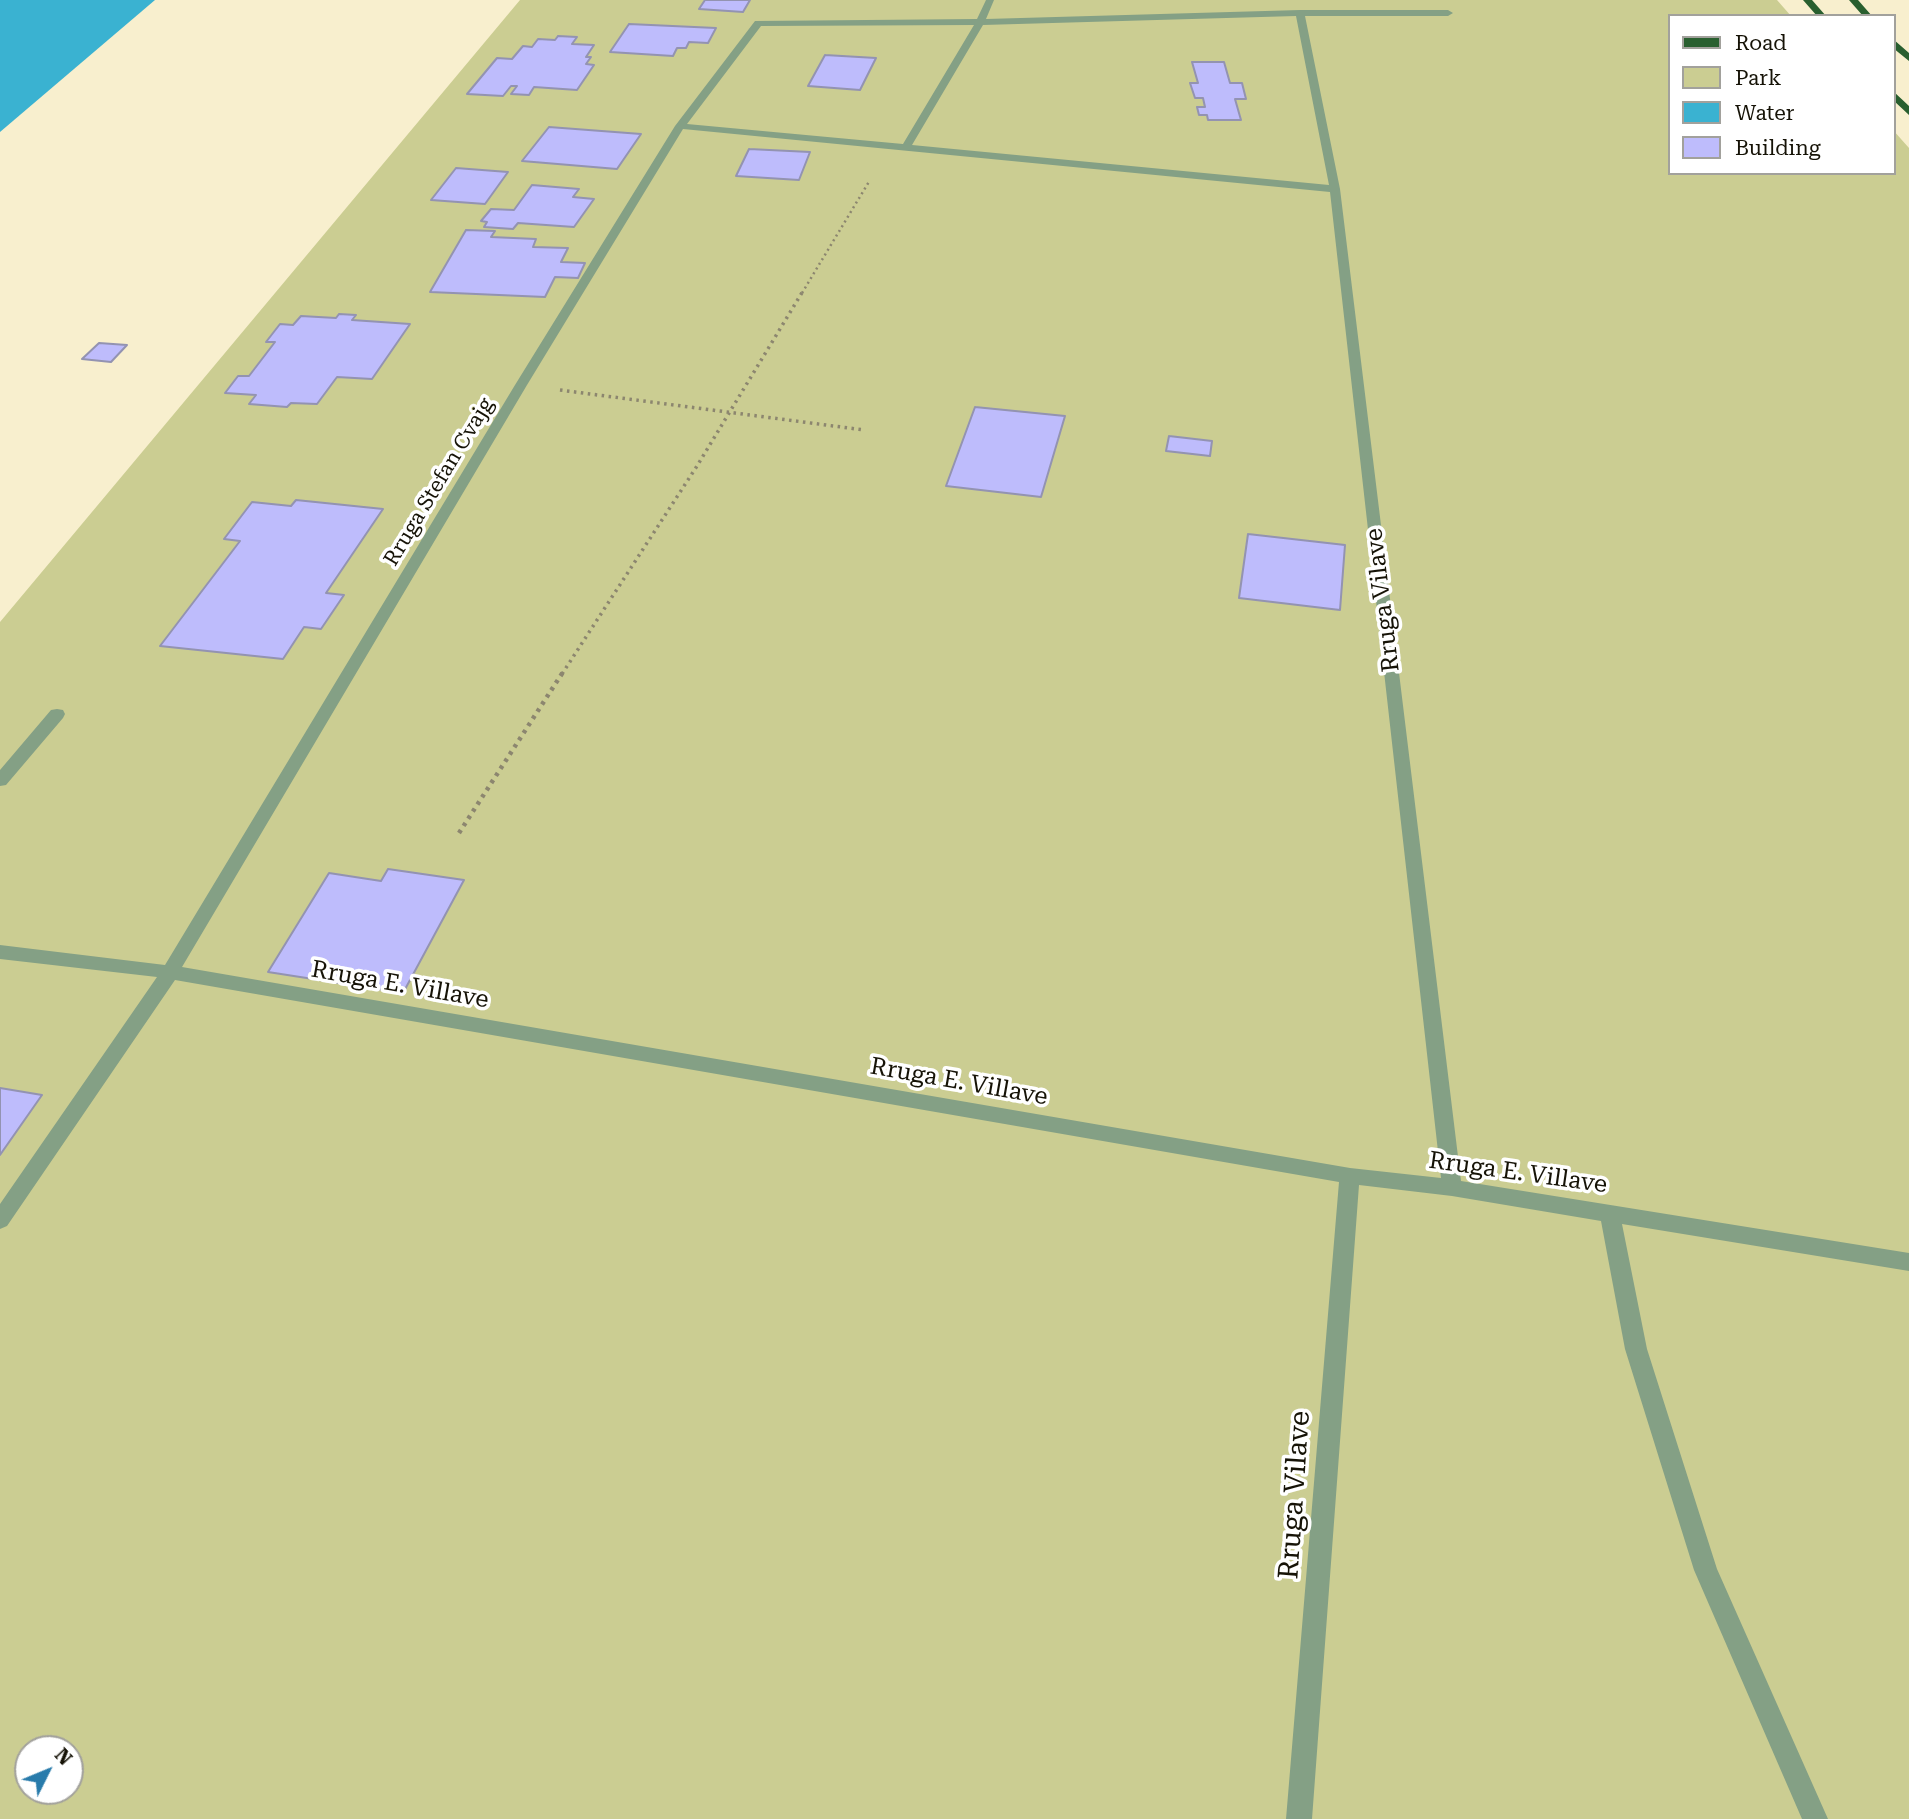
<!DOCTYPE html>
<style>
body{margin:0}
#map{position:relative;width:1909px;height:1819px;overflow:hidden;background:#f8efce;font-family:"Roboto Serif",serif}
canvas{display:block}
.legend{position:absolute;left:1668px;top:14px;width:228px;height:161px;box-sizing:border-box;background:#fff;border:2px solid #a2a19c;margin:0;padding:9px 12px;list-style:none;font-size:21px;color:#161307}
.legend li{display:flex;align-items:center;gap:14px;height:35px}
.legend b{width:35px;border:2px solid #a2a19c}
.north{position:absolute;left:14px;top:1735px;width:70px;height:70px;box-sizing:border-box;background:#fff;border:2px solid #a2a19c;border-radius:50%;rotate:47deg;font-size:19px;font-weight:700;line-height:28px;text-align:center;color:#161307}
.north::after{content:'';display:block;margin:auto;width:24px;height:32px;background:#287bab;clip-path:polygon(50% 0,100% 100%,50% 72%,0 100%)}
</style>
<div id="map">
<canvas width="1909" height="1819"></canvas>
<ul class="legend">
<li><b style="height:9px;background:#295f2f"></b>Road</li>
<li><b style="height:19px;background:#cbcd92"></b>Park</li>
<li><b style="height:19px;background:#3ab2d1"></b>Water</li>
<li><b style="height:19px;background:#bebcfc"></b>Building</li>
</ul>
<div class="north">N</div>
</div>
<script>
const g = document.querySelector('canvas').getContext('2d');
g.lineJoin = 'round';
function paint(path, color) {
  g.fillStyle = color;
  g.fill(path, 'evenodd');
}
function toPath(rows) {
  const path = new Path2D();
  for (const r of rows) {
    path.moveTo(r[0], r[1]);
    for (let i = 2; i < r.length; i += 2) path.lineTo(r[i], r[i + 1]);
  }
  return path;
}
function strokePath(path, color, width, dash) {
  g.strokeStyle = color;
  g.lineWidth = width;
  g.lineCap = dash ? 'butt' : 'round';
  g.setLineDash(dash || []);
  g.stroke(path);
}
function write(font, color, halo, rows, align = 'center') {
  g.font = font + ' "Roboto Serif",serif';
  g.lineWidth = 7;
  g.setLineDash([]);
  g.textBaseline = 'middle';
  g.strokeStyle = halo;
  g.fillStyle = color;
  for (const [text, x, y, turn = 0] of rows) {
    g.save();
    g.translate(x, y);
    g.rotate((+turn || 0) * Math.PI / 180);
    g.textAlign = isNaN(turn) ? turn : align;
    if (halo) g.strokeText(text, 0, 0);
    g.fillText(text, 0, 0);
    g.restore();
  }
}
paint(toPath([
 [520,0,1777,0,1791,16,1669,16,1669,173,1893,173,1893,130,1909,148,1909,1819,0,1819,0,622],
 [28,1749,70,1749,70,1791,28,1791]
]), '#cbcd92');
paint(toPath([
 [0,0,155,0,0,132]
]), '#3ab2d1');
const building = toPath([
 [705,0,750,0,743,12,699,9,705,0],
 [629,24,716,28,708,43,689,42,686,48,677,48,673,56,610,52,629,24],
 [558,36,577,37,572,44,594,45,586,57,591,57,586,64,594,65,577,90,534,87,529,95,511,94,517,86,511,86,503,96,467,94,497,58,512,59,523,46,532,47,538,39,555,40,558,36],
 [825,55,876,58,860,90,808,86,825,55],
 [1192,62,1224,62,1230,83,1242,83,1246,99,1235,99,1241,120,1208,120,1207,115,1199,115,1197,107,1205,107,1203,98,1195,98,1190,83,1198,83,1192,62],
 [549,127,641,134,617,169,522,161,549,127],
 [749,149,810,152,799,180,736,176,749,149],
 [456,168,508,172,485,204,431,200,456,168],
 [532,185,579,189,573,197,594,199,574,227,518,223,513,229,484,227,487,222,481,221,491,209,514,210,532,185],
 [466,230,495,231,491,237,536,239,533,247,568,248,561,262,585,263,578,278,555,277,545,297,430,292,466,230],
 [339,314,356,315,352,320,410,324,372,379,337,377,317,404,291,403,287,407,249,404,256,395,225,393,238,376,249,376,275,342,266,342,280,324,293,325,301,316,336,318,339,314],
 [99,343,127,345,111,362,82,359,99,343],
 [975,407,1065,416,1041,497,946,486,975,407],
 [1169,436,1212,441,1210,456,1166,451,1169,436],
 [296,500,383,509,326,593,344,595,321,629,304,627,283,659,160,646,240,541,224,539,252,502,291,506,296,500],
 [1248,534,1345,545,1340,610,1239,598,1248,534],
 [388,869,464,880,403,993,268,972,329,873,381,881,388,869],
 [0,1088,42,1095,0,1155,0,1088]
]);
paint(building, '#bebcfc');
strokePath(building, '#9393b1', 2);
strokePath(toPath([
 [802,293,870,180]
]), '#8c866f', 2.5, [2, 3.5]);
strokePath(toPath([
 [560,390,864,430],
 [562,674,697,466,803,291]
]), '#8c866f', 3.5, [2.5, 4.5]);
strokePath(toPath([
 [459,833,563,672]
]), '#8c866f', 4.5, [3.5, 5]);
paint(toPath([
 [986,0,994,0,986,19,1300,10,1448,10,1453,13,1448,16,1305,16,1340,189,1461,1181,1909,1253,1909,1271,1622,1224,1647,1349,1717,1569,1828,1819,1802,1819,1694,1570,1625,1349,1601,1221,1452,1196,1359,1185,1312,1819,1286,1819,1339,1182,175,980,7,1226,0,1229,0,1204,157,977,0,959,0,945,165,965,515,385,675,126,755,21,977,19,986,0],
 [1296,16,1329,185,912,145,983,25,1296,16],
 [974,25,903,144,687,124,761,26,974,25],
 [683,129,1330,192,1441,1178,1350,1168,182,967,527,385,683,129],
 [57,709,63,710,65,714,63,718,6,785,0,786,0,770,51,710,57,709]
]), '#84a085');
paint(toPath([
 [1803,0,1812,0,1826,16,1817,16,1803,0],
 [1849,0,1858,0,1872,16,1863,16,1849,0],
 [1893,39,1909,53,1909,61,1893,48,1893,39],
 [1893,91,1909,106,1909,115,1893,100,1893,91]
]), '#295f2f');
write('21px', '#161307', '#fff', [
 ["Rruga Stefan Cvajg",439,482,-59]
]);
write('24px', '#161307', '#fff', [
 ["Rruga Vilave",1383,600,-97],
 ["Rruga E. Villave",400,985,10],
 ["Rruga E. Villave",959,1082,10],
 ["Rruga E. Villave",1518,1173,8]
]);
write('28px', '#161307', '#fff', [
 ["Rruga Vilave",1295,1495,-86]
]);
</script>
